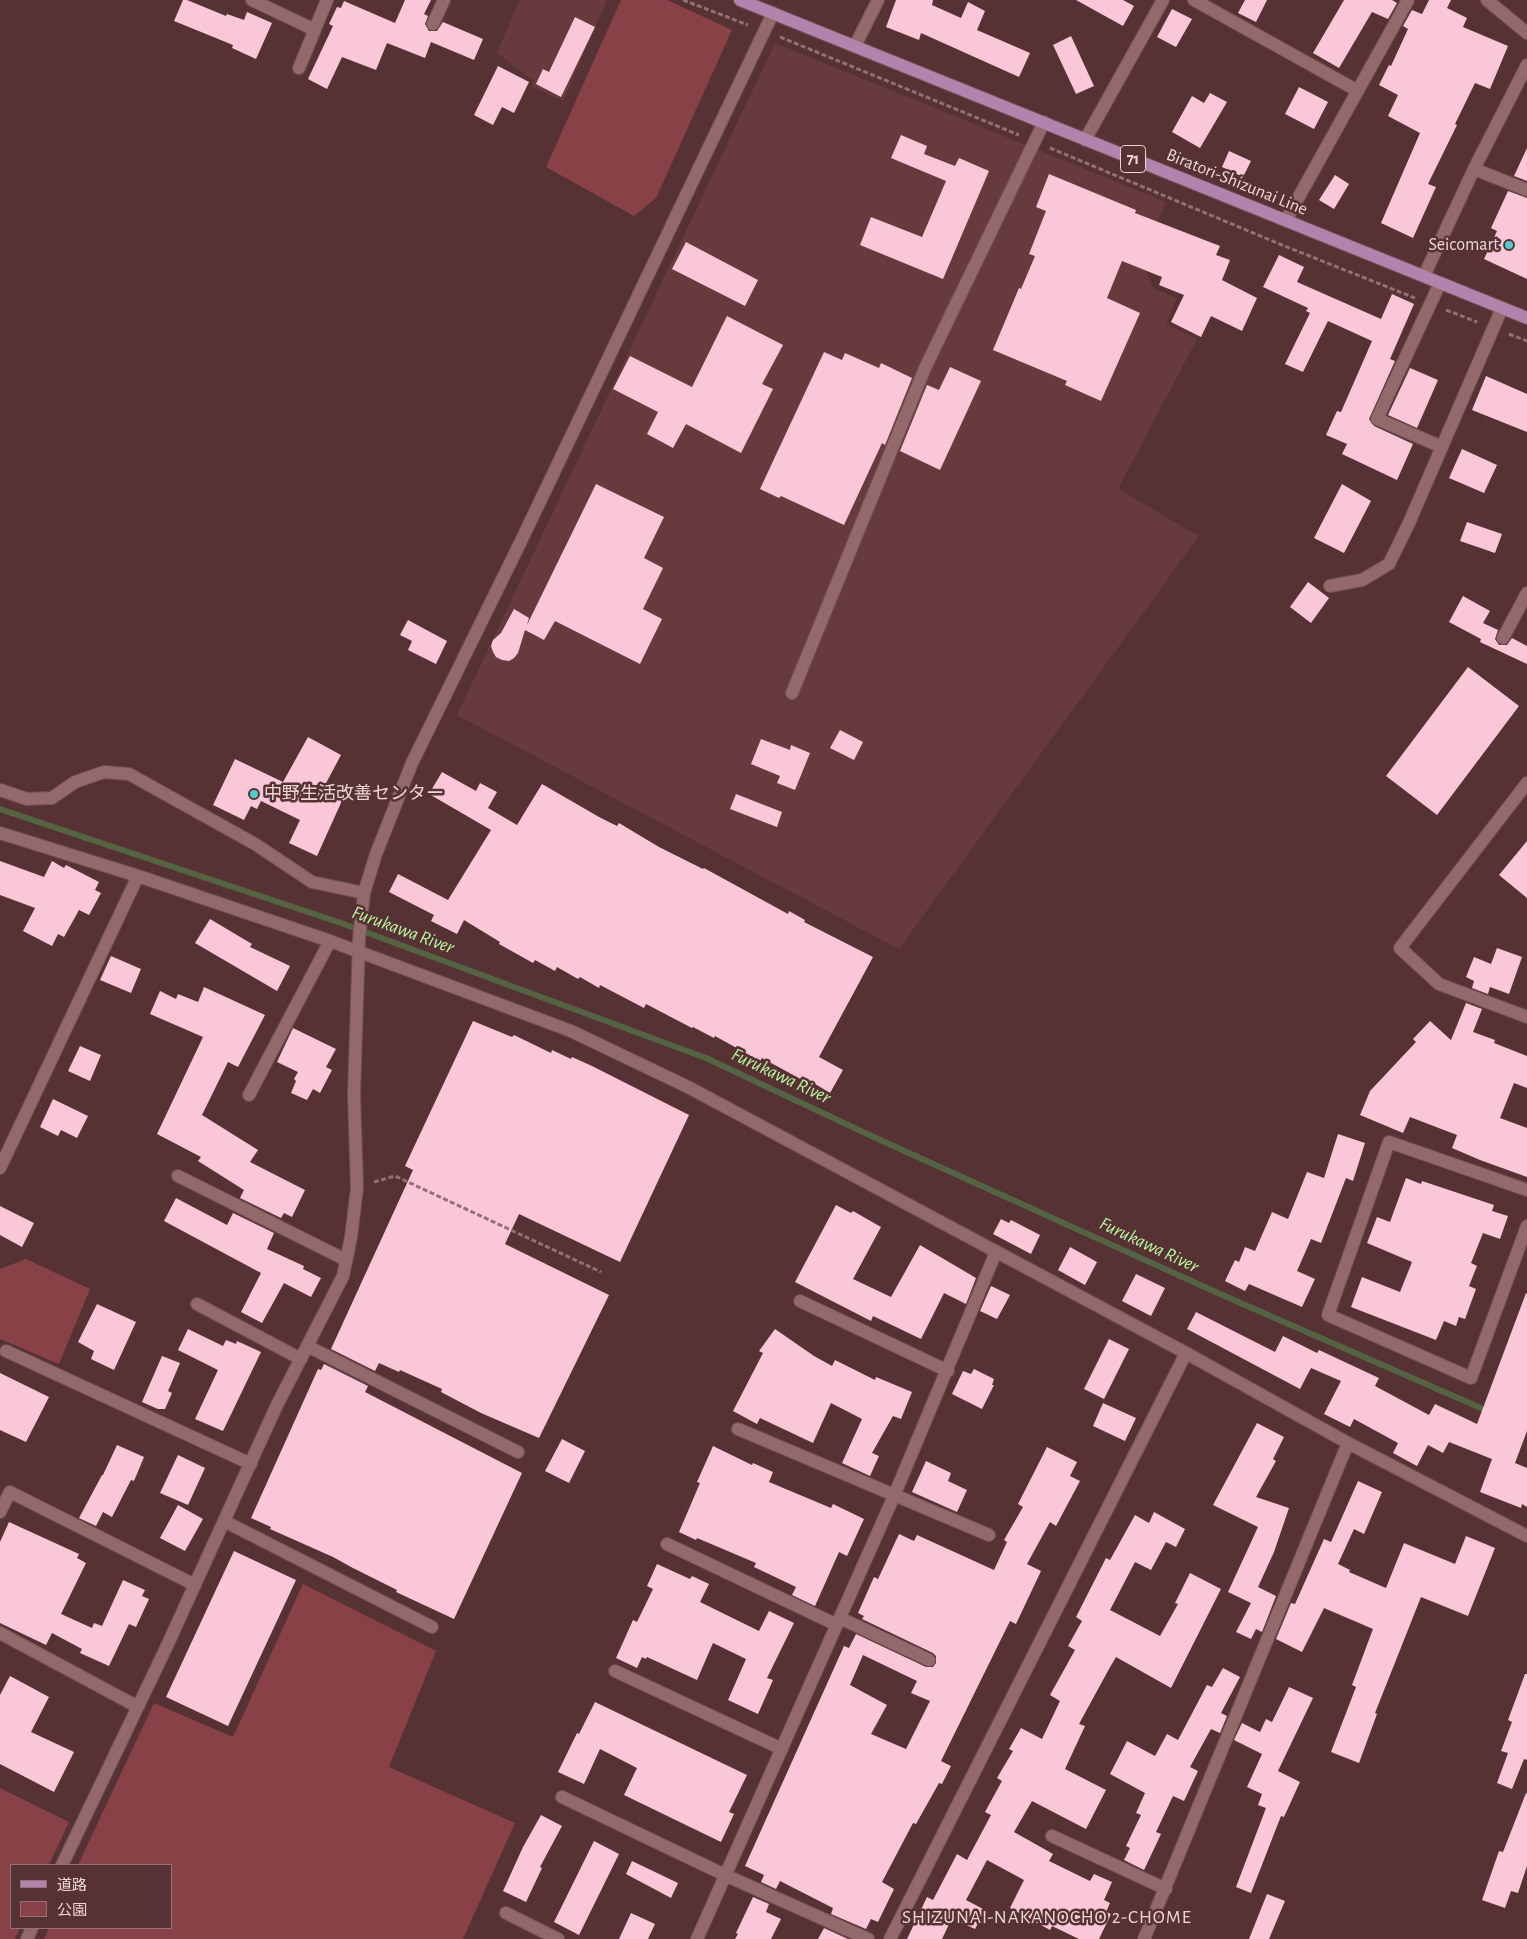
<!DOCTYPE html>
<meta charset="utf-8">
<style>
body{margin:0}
#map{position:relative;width:1527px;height:1939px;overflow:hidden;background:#573234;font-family:"Alegreya Sans","Noto Sans JP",sans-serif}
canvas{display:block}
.legend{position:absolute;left:10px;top:1864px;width:162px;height:65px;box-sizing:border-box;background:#573234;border:1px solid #937375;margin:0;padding:6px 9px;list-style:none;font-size:15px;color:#edd5d6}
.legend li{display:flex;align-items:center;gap:10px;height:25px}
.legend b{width:25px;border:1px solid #937375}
</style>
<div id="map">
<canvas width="1527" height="1939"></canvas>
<ul class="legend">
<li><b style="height:6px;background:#b283ac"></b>道路</li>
<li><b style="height:14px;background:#874147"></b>公園</li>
</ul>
</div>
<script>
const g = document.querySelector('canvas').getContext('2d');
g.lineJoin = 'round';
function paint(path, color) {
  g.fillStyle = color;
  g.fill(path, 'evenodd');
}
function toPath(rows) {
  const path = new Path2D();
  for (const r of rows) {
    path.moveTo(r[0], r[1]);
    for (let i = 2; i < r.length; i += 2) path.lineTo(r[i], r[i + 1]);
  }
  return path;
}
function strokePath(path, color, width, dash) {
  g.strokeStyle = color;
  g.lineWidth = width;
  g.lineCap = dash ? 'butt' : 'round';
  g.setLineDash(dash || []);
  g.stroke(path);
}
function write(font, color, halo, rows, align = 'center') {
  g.font = font + ' "Alegreya Sans","Noto Sans JP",sans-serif';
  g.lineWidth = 5;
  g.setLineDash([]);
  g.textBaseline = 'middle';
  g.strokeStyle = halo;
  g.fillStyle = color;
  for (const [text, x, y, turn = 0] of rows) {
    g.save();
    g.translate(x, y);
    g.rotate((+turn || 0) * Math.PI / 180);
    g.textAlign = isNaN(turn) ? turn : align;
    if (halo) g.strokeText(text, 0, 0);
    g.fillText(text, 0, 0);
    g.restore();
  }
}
paint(toPath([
 [519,0,607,0,563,101,532,87,533,80,497,53],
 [775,43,1166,202,1142,262,1154,289,1177,298,1166,324,1197,339,1118,489,1199,536,899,949,457,715]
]), '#673b3d');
paint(toPath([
 [621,0,667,0,732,30,656,198,634,216,546,167],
 [26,1259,90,1289,59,1364,0,1339,0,1269],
 [303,1584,436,1651,389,1767,515,1823,463,1939,44,1939,49,1928,171,1928,171,1865,78,1865,154,1703,233,1737],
 [0,1788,69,1822,49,1865,11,1865,11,1928,20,1928,15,1939,0,1939]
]), '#874147');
strokePath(toPath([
 [0,809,341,923,706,1058,865,1133,1220,1294,1490,1412]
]), '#546342', 6);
paint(toPath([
 [183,0,187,0,226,16,227,14,244,20,247,12,272,23,256,59,232,48,233,45,174,21],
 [405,0,431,0,424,14,428,16,425,24,429,31,437,31,443,22,483,39,474,60,431,42,425,58,387,43,376,70,342,57,327,89,308,79,333,26,329,24,337,7,341,8,344,1,395,23],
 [896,0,933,0,932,5,961,18,968,2,985,11,977,30,1030,53,1019,77,921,33,919,40,886,27],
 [1076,0,1123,0,1134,6,1123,26],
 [1245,0,1267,0,1256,22,1238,13],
 [1344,0,1392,0,1397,3,1388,19,1372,12,1339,68,1313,53],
 [1429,0,1451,0,1447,8,1467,18,1463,27,1508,46,1490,89,1475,83,1455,124,1457,125,1428,184,1436,187,1413,238,1381,223,1420,133,1388,116,1398,95,1379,85,1389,65,1391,66,1408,29,1403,26,1412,10,1422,14],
 [1172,9,1192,19,1176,47,1157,37],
 [575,17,595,27,561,97,536,84,543,69,549,72],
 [1071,36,1094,86,1076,94,1053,45],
 [498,66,529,82,514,113,502,107,493,125,474,115],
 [1299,87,1328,102,1314,129,1285,114],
 [1210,93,1227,102,1200,148,1172,132,1192,96,1204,103],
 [901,135,927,146,924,154,955,166,959,158,989,171,943,279,860,245,871,217,922,237,946,181,891,158],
 [1527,148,1527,181,1514,176],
 [1229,151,1251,161,1243,177,1222,167],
 [1049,174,1136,210,1135,213,1220,246,1216,255,1230,260,1222,280,1257,298,1242,331,1211,316,1201,337,1171,322,1184,295,1159,285,1162,277,1122,261,1107,298,1140,313,1101,401,1065,385,1067,381,993,350,1019,288,1021,289,1035,256,1029,254,1046,211,1036,207],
 [1335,175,1349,184,1334,209,1319,200],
 [1508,191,1527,198,1527,279,1484,259,1497,231,1491,228],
 [686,242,758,280,745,306,672,269],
 [1279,255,1304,267,1297,282,1381,319,1392,294,1414,304,1390,359,1395,361,1369,419,1374,426,1413,444,1397,480,1342,454,1347,444,1326,435,1337,411,1341,412,1372,341,1328,321,1303,372,1285,364,1310,313,1306,311,1308,308,1263,287],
 [727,316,783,345,762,384,773,389,741,453,686,424,673,448,647,434,658,412,613,389,630,356,692,387],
 [824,352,842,360,845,353,879,368,881,363,912,378,885,445,882,443,844,525,781,496,779,498,760,489],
 [950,367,981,381,940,470,900,451,927,385,939,390],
 [1410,368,1438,380,1417,428,1388,415],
 [1486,376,1527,394,1527,432,1472,410],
 [1462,449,1497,465,1484,493,1449,478],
 [596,484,664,517,644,558,663,568,643,609,662,619,640,664,555,621,544,640,525,630,518,653,514,658,509,661,502,660,496,657,493,652,491,646,493,640,501,633,514,609,529,618,527,625],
 [1342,484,1371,501,1344,553,1314,538],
 [1467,522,1502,534,1495,553,1460,541],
 [1308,582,1329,598,1311,623,1290,607],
 [1463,596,1490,611,1483,623,1498,630,1495,639,1499,645,1507,645,1512,638,1527,646,1527,664,1480,642,1481,639,1449,622],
 [408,620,447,641,436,664,408,650,412,641,400,635],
 [1468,667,1519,706,1437,815,1386,776],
 [840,730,863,742,854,760,830,748],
 [308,737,341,755,325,785,345,794,317,856,289,843,300,820,261,801,257,809,251,806,244,820,213,805,235,759,283,782],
 [761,739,790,750,791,745,810,753,795,790,777,783,780,776,751,764],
 [442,772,476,791,480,783,497,792,488,808,517,825,542,784,599,817,617,826,619,823,659,847,703,869,704,868,788,914,789,911,805,920,804,922,873,957,819,1057,843,1070,830,1093,807,1079,806,1082,762,1058,760,1061,715,1036,714,1038,693,1027,692,1028,646,1004,644,1008,600,985,599,988,580,977,578,979,557,967,555,971,535,960,533,963,499,944,500,942,464,920,457,934,431,921,434,915,389,892,398,874,448,900,491,830,429,794],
 [736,794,782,812,777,827,730,809],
 [1527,841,1527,898,1499,875],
 [0,861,44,877,52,861,64,868,66,865,99,882,95,890,101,893,89,915,79,910,64,937,58,934,52,946,23,931,35,908,0,895],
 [210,919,252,944,250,947,290,966,277,991,195,943],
 [1497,948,1522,957,1509,994,1490,987,1488,994,1472,988,1474,981,1466,977,1474,957,1491,964],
 [111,956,141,969,131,993,100,980],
 [204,987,265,1015,238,1067,228,1062,202,1115,258,1150,250,1162,305,1190,292,1217,284,1213,281,1218,240,1198,244,1190,198,1161,201,1157,157,1134,203,1037,150,1014,160,991,176,999,178,994,198,1002],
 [1466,1003,1482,1009,1473,1032,1495,1040,1494,1043,1527,1056,1527,1088,1514,1083,1500,1118,1527,1128,1527,1177,1480,1160,1452,1148,1457,1135,1410,1117,1403,1133,1360,1115,1370,1091,1416,1042,1413,1039,1430,1021,1451,1040],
 [473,1021,512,1037,514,1035,551,1053,552,1050,571,1059,572,1057,592,1066,689,1115,620,1262,519,1214,505,1244,609,1295,539,1438,481,1413,441,1392,442,1389,400,1370,399,1372,379,1363,375,1371,331,1349,413,1170,405,1166],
 [293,1028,336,1049,326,1067,332,1070,320,1093,313,1089,307,1100,291,1093,296,1081,294,1079,298,1072,277,1062],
 [80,1046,101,1055,90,1081,68,1071],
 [53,1099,88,1116,77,1138,61,1130,58,1136,40,1127],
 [1338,1134,1365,1143,1353,1181,1346,1178,1321,1243,1311,1239,1297,1271,1315,1279,1302,1307,1249,1284,1245,1291,1225,1281,1235,1260,1239,1262,1245,1247,1255,1251,1272,1212,1288,1219,1307,1172,1324,1178],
 [1406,1178,1421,1184,1422,1181,1494,1205,1492,1211,1508,1216,1500,1239,1483,1233,1471,1263,1477,1266,1469,1286,1476,1289,1465,1319,1459,1317,1456,1326,1444,1321,1436,1340,1351,1307,1362,1277,1400,1292,1412,1262,1367,1243,1377,1217,1390,1222],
 [176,1198,227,1225,233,1213,274,1233,267,1249,304,1266,303,1269,321,1278,311,1297,284,1283,262,1323,241,1312,261,1273,164,1221],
 [836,1205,851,1213,853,1211,881,1227,853,1279,891,1297,920,1245,976,1278,966,1304,944,1293,921,1339,873,1316,871,1321,795,1282],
 [0,1206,34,1223,22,1247,0,1235],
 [1001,1219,1009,1223,1011,1220,1040,1235,1031,1254,993,1234],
 [1070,1247,1097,1262,1085,1285,1058,1270],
 [1136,1274,1165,1288,1151,1316,1122,1301],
 [991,1286,1010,1295,997,1319,980,1311],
 [1526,1293,1527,1294,1527,1431,1515,1463,1527,1468,1527,1507,1522,1504,1521,1508,1480,1492,1492,1459,1449,1442,1443,1453,1428,1445,1417,1466,1393,1453,1398,1443,1354,1419,1350,1427,1324,1414,1341,1381,1311,1368,1300,1389,1187,1329,1196,1312,1275,1352,1283,1336,1317,1353,1319,1350,1379,1378,1375,1386,1429,1415,1435,1404,1477,1424],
 [97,1304,136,1322,114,1370,91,1359,94,1351,78,1342],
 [188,1329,223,1346,226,1340,236,1344,237,1341,261,1352,223,1431,195,1419,218,1370,178,1350],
 [775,1329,814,1356,832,1366,835,1360,875,1380,876,1377,912,1392,901,1419,893,1416,872,1453,879,1456,870,1476,842,1463,862,1419,831,1403,813,1443,760,1418,757,1424,733,1411,763,1353,759,1351],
 [1109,1339,1129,1349,1104,1399,1084,1389],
 [162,1356,180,1363,168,1391,172,1393,165,1409,158,1409,142,1402],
 [324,1364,368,1386,365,1392,522,1473,454,1619,396,1592,397,1590,353,1568,333,1557,270,1529,271,1527,251,1518,318,1369,321,1370],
 [974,1369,994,1379,992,1385,994,1385,982,1409,952,1394,963,1371,971,1374],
 [0,1373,49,1397,26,1442,0,1430],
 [1103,1403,1136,1418,1125,1441,1093,1426],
 [1257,1423,1284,1437,1273,1459,1276,1461,1256,1497,1289,1508,1274,1552,1258,1587,1276,1596,1262,1632,1256,1629,1251,1639,1236,1632,1251,1603,1228,1592,1258,1527,1213,1505],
 [562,1439,585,1451,569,1483,545,1471],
 [117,1445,144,1457,134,1481,131,1480,112,1517,103,1512,96,1526,79,1518,102,1475,103,1475],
 [713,1446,752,1465,753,1463,773,1472,769,1482,831,1508,833,1504,864,1519,847,1556,839,1552,815,1606,792,1595,796,1587,754,1567,756,1563,697,1538,696,1540,679,1532,700,1483,697,1482],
 [1047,1447,1077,1462,1070,1476,1080,1481,1056,1526,1050,1522,1027,1564,1041,1571,1016,1624,1010,1621,941,1761,951,1766,942,1784,939,1783,916,1824,913,1823,882,1882,894,1889,878,1922,871,1919,866,1929,831,1914,833,1908,780,1881,776,1889,761,1882,764,1875,745,1866,844,1646,849,1648,856,1634,926,1667,933,1667,936,1663,936,1656,933,1653,862,1619,864,1616,858,1613,874,1577,878,1579,899,1534,914,1541,917,1535,994,1570,1007,1542,1004,1540,1023,1507,1018,1504],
 [863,1655,917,1681,911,1693,930,1701,906,1749,871,1734,887,1705,850,1685],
 [178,1455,205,1468,188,1505,160,1493],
 [926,1461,951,1473,948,1481,967,1490,957,1512,912,1492],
 [1358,1481,1382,1492,1364,1534,1354,1529,1338,1564,1350,1570,1349,1572,1386,1588,1404,1543,1455,1564,1466,1536,1495,1548,1468,1616,1421,1597,1375,1713,1377,1714,1359,1763,1331,1752,1356,1687,1352,1685,1373,1629,1324,1608,1302,1652,1276,1639,1291,1603,1295,1604,1324,1539,1331,1542],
 [178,1505,203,1519,185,1551,160,1538],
 [1154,1512,1185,1529,1176,1547,1166,1542,1151,1570,1135,1562,1110,1610,1160,1636,1178,1604,1175,1603,1190,1573,1221,1589,1171,1688,1116,1657,1109,1669,1079,1724,1085,1726,1065,1769,1106,1790,1086,1829,1032,1801,1014,1832,1053,1854,1049,1861,1090,1881,1094,1874,1112,1882,1104,1900,1110,1903,1106,1912,1111,1914,1099,1939,1079,1939,1052,1926,1050,1930,1010,1908,1024,1880,987,1860,966,1900,985,1910,975,1929,952,1918,942,1939,907,1939,927,1897,933,1900,957,1854,967,1860,991,1815,985,1812,1002,1781,997,1778,1013,1751,1009,1749,1021,1728,1042,1739,1060,1701,1050,1695,1075,1650,1068,1646,1082,1621,1076,1617,1106,1558,1110,1560,1135,1515,1149,1523],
 [9,1522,79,1554,77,1558,86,1563,61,1614,92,1628,94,1623,102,1626,123,1580,145,1590,142,1596,149,1599,136,1627,129,1624,109,1666,80,1653,82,1649,52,1633,46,1645,0,1623,0,1542],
 [234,1551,296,1580,228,1726,166,1697],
 [657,1564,690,1579,692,1576,709,1584,700,1602,759,1631,769,1611,794,1623,767,1678,773,1680,758,1714,728,1700,746,1659,713,1643,697,1680,647,1657,646,1659,642,1657,637,1668,616,1658,633,1620,637,1622,653,1589,647,1586],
 [1223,1668,1240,1677,1221,1713,1227,1716,1220,1733,1211,1729,1190,1767,1198,1771,1184,1801,1173,1796,1156,1832,1161,1834,1144,1870,1124,1860,1130,1848,1126,1846,1141,1815,1136,1813,1145,1793,1110,1774,1127,1741,1155,1756,1167,1734,1178,1740,1207,1685,1212,1687],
 [1525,1674,1527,1674,1527,1760,1524,1759,1512,1789,1497,1783,1508,1753,1501,1751,1512,1722,1508,1720],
 [10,1676,49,1697,31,1732,74,1752,54,1792,0,1764,0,1695],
 [1289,1687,1313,1698,1278,1771,1300,1782,1284,1817,1281,1816,1251,1893,1236,1887,1266,1808,1258,1805,1262,1794,1247,1787,1262,1754,1234,1740,1242,1723,1260,1732,1266,1719,1272,1722],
 [595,1702,747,1775,729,1812,734,1814,721,1842,624,1795,637,1768,600,1749,584,1784,558,1772,577,1733,579,1734],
 [1526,1793,1527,1794,1527,1866,1518,1893,1511,1891,1505,1908,1482,1900,1499,1851,1503,1852],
 [541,1815,562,1826,540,1867,542,1868,526,1902,503,1891,523,1847],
 [594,1841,619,1854,579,1935,554,1922],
 [632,1861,678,1883,671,1898,626,1874],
 [1267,1894,1285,1901,1269,1939,1249,1939],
 [753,1897,769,1904,766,1912,781,1919,771,1939,735,1939,738,1934,736,1933],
 [631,1913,655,1924,648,1939,619,1939],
 [824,1928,848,1939,818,1939]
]), '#fac7d8');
const minor = toPath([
 [252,0,315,30],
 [1194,0,1358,91],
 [1487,0,1527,33],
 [433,24,444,0],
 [855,46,878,0],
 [299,68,327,0],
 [1085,140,1163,0],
 [1474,169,1527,65],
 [1286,220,1408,0],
 [1424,276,1474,169,1527,190],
 [1440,283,1377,419,1442,447],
 [1330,586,1362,580,1389,564,1409,523,1502,308],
 [1503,638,1527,593],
 [792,693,925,368,1044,122],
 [1527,783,1400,948,1439,984,1527,1017],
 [0,790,27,799,52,798,75,782,104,772,129,774,255,844,312,882,364,893],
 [0,833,138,876,330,941,571,1031,688,1087,1186,1353,1348,1443,1527,1536],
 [249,1095,330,941],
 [0,1168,138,876],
 [178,1176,346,1260],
 [1527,1190,1389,1142,1328,1315,1471,1378,1527,1226],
 [800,1301,948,1371],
 [197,1304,301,1359],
 [307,1346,518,1452],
 [6,1351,251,1464],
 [738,1429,989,1535],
 [0,1512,10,1492,195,1585],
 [224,1521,432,1627],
 [667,1544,837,1625],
 [840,1618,929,1660],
 [0,1633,138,1707],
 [615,1671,782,1749],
 [562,1797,727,1876,868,1939],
 [1052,1836,1166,1889],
 [62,1865,166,1648,276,1407,343,1276,351,1237,357,1188,354,1094,359,939,364,893,376,854,412,763,523,537,773,13],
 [506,1913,558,1939],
 [27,1939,32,1928],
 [697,1939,894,1496,996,1252],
 [890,1939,1186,1353],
 [1144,1939,1348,1443]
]);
const major = toPath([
 [740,0,1527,318]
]);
strokePath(minor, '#705153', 14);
strokePath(major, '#705153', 14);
strokePath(toPath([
 [683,0,748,25],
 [780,37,1019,135],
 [1050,148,1282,245,1415,298],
 [1446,310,1477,322],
 [1509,334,1527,341],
 [374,1182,395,1176,601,1272]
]), '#917173', 3, [5, 2.5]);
strokePath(minor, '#93696b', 12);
strokePath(major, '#b283ac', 12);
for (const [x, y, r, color] of [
 [1509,245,5,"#52cdcf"],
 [254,794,5,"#52cdcf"]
]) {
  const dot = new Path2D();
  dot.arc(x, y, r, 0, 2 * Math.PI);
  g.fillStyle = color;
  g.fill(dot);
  strokePath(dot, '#573234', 2);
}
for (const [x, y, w] of [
 [1133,159,25]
]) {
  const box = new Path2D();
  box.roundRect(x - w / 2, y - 13.5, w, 27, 4);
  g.fillStyle = '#573234';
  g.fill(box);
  strokePath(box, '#edd5d6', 1);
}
write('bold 16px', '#edd5d6', null, [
 ["71",1133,159]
]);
write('18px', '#edd5d6', '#573234', [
 ["Biratori-Shizunai Line",1237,182,22]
]);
write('18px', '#edd5d6', '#573234', [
 ["Seicomart",1499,245],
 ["中野生活改善センター",264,794,"left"]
], 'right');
write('italic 19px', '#b8f79d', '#573234', [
 ["Furukawa River",403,930,20],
 ["Furukawa River",781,1076,25],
 ["Furukawa River",1149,1245,25]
]);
g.letterSpacing = '1px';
write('19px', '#edd5d6', '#573234', [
 ["SHIZUNAI-NAKANOCHO 2-CHOME",1047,1917]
]);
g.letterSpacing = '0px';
</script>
